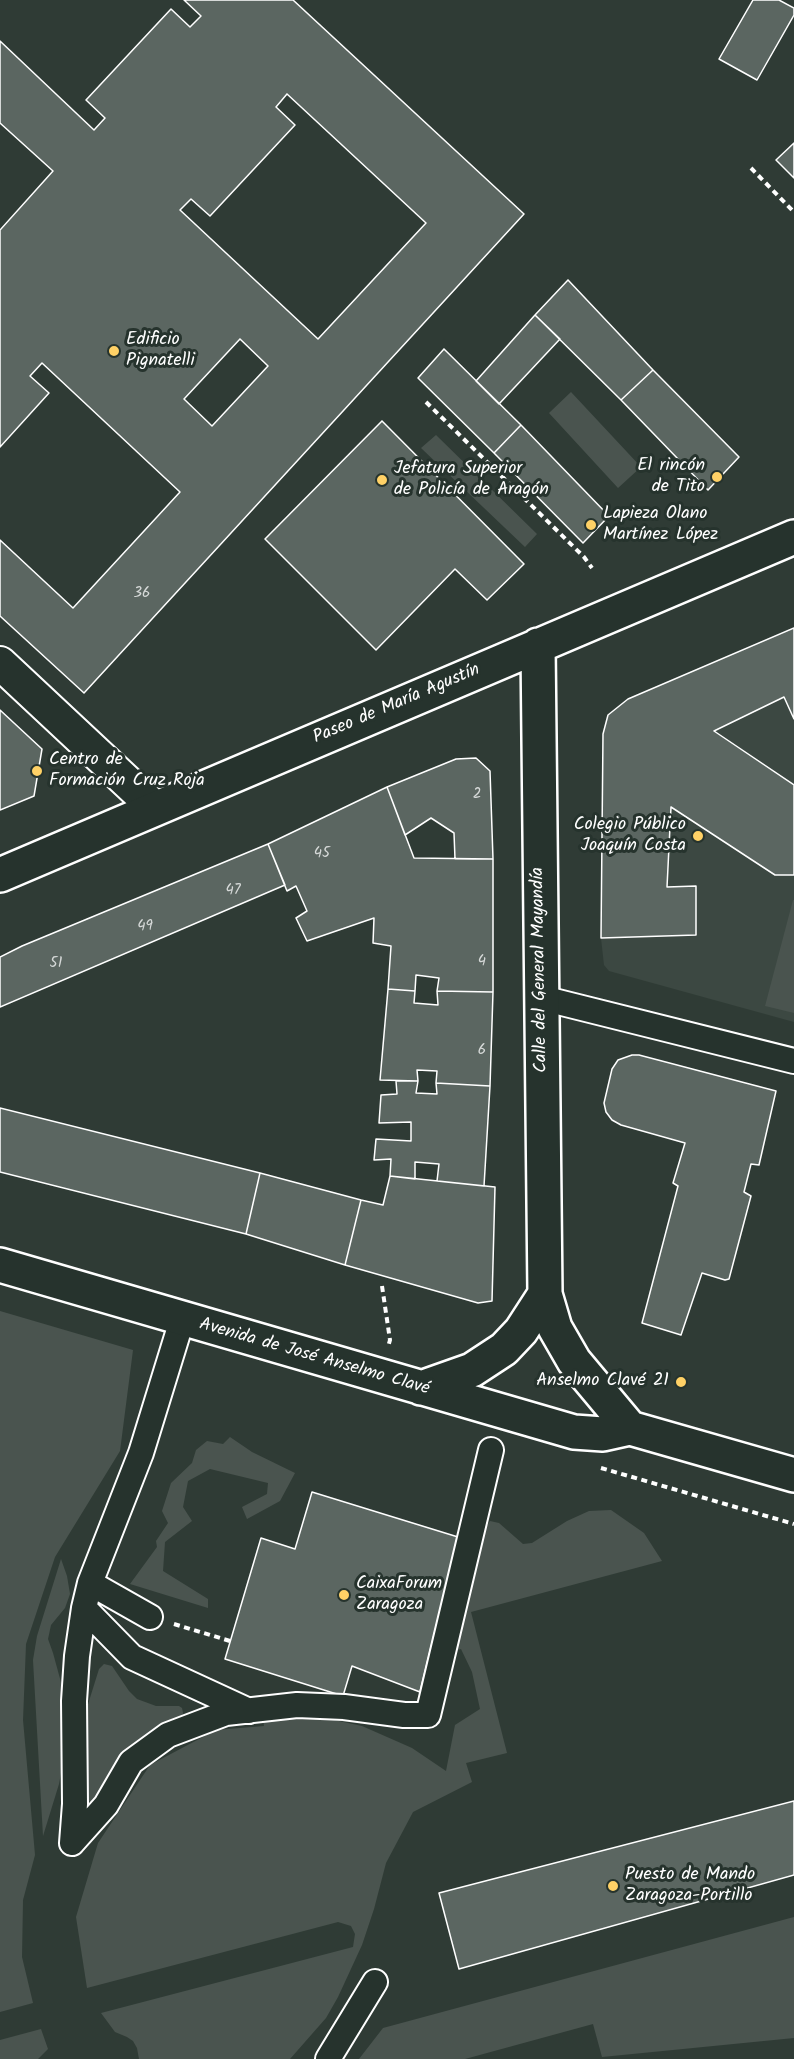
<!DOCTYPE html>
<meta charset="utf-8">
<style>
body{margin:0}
canvas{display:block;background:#2f3b35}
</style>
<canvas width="794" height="2059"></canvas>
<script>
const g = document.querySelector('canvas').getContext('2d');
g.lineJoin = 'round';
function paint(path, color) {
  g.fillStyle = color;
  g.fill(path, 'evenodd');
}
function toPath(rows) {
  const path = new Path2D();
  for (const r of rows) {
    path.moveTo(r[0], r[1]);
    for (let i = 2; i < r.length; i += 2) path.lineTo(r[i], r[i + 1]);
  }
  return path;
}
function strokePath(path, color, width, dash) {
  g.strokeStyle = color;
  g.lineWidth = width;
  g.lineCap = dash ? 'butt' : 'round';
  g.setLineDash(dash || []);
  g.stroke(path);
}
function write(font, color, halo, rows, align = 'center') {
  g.font = font + ' Kalam,sans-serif';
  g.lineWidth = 6;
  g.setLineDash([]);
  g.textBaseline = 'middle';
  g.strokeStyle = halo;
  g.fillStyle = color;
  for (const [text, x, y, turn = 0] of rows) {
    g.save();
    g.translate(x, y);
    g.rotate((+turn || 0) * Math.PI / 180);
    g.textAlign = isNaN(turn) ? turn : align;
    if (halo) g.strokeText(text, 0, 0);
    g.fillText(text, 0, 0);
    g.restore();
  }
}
paint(toPath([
 [794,628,794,1022,609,971,604,965,601,938,603,734]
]), '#3c4842');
paint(toPath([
 [571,392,641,467,618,488,549,413],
 [436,435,537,534,525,547,421,448],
 [793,900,794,900,794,1013,765,1006],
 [0,1311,133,1350,120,1451,55,1557,26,1644,23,1720,35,1855,23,1900,22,1957,33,2003,0,2012],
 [230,1437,252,1452,295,1473,280,1501,247,1519,242,1507,267,1494,268,1483,210,1469,188,1481,183,1507,192,1521,165,1542,163,1571,208,1599,208,1608,130,1584,157,1547,156,1541,168,1523,162,1511,171,1483,192,1463,196,1450,207,1441,223,1444],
 [611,1510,644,1533,662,1561,471,1612,507,1753,466,1763,472,1782,413,1812,386,1863,374,1909,362,1945,338,1997,326,2018,290,2059,139,2059,137,2048,133,2041,127,2037,115,2032,101,2013,353,1947,355,1934,351,1926,338,1922,87,1988,76,1917,98,1843,150,1765,216,1730,264,1726,263,1719,320,1717,362,1726,412,1748,446,1771,455,1725,480,1709,472,1672,461,1649,454,1651,486,1527,490,1521,499,1523,523,1544,532,1543,567,1521,589,1511],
 [61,1559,67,1576,70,1594,65,1608,51,1625,48,1639,53,1653,68,1708,67,1739,59,1784,43,1836,33,1660,37,1636],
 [104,1664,112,1666,129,1691,137,1699,156,1706,179,1706,182,1708,183,1713,182,1716,133,1745,126,1751,98,1802,92,1804,88,1800,85,1714,99,1669],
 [794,1917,794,2038,602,2057,593,2024,465,2059,359,2059,383,2028],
 [41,2029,48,2049,38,2059,0,2059,0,2040]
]), '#4a544f');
const building = toPath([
 [184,0,293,0,524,214,84,693,0,616,0,540,73,608,180,492,42,363,30,376,49,393,0,447,0,230,53,171,0,123,0,41,94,130,105,118,86,100,171,9,190,27,201,16,184,0],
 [287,94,426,223,318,339,180,210,191,199,210,216,295,125,276,107,287,94],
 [240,339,268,366,212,426,184,399,240,339],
 [753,0,779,0,794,8,794,15,757,80,719,59,753,0],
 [794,143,794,178,776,160,794,143],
 [568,280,653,370,621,400,535,315,568,280],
 [535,315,560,339,499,404,476,381,535,315],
 [444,349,521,425,494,453,418,378,444,349],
 [653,370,739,457,708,490,621,400,653,370],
 [382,421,524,564,487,600,455,569,376,650,265,539,382,421],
 [521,425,609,516,583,543,494,453,521,425],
 [794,628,794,719,784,697,714,731,794,785,794,875,775,875,671,807,667,887,696,886,696,935,601,938,603,734,608,715,628,699,794,628],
 [0,710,42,749,34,796,0,810,0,710],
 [476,758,490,771,493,859,455,859,454,833,431,818,405,835,387,787,456,759,476,758],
 [387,787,414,858,493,859,493,992,437,991,439,978,416,975,415,991,388,989,391,946,373,943,374,918,307,941,296,918,307,911,296,886,287,891,268,844,387,787],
 [268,844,285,885,0,1007,0,957,22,946,268,844],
 [388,989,415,991,414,1003,438,1005,437,991,493,992,490,1086,436,1083,437,1071,417,1070,418,1081,380,1080,388,989],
 [632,1055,639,1055,776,1091,759,1165,751,1164,744,1192,751,1196,729,1279,725,1280,702,1273,681,1335,642,1323,678,1186,673,1183,685,1143,621,1125,612,1120,606,1112,604,1103,612,1069,618,1060,632,1055],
 [396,1081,418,1081,416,1093,437,1094,436,1083,490,1086,484,1186,437,1181,439,1164,415,1162,415,1179,390,1176,391,1159,374,1160,376,1139,411,1141,411,1122,379,1123,381,1095,397,1094,396,1081],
 [0,1108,260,1173,246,1234,0,1172,0,1108],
 [260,1173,361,1200,345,1265,246,1234,260,1173],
 [390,1176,495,1187,492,1301,478,1303,345,1265,361,1200,383,1205,390,1176],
 [312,1492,458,1537,420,1692,352,1666,343,1696,225,1659,261,1538,295,1549,312,1492],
 [794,1801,794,1875,459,1969,439,1893,794,1801]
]);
paint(building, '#5b6661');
strokePath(building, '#fff', 1.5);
const pedestrian = toPath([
 [542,998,794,1061],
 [90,1583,150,1617],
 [84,1608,132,1657,249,1711],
 [72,1843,106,1805,131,1762,168,1735,226,1713,297,1705,344,1707,404,1715,428,1715,491,1450],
 [72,1843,75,1804,74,1701,77,1656,84,1608,90,1583,141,1453,182,1320],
 [328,2059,375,1982]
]);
const minor = toPath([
 [0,663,155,808]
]);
const primary = toPath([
 [538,645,545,1294,555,1328,574,1361,630,1428],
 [0,875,794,537],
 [0,1265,574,1432,603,1434,630,1428,794,1475],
 [421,1388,472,1370,504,1349,521,1331,545,1294]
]);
strokePath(pedestrian, '#fff', 28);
strokePath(minor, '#fff', 36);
strokePath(primary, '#fff', 38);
strokePath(toPath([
 [751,168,794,212],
 [426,402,584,557,592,568],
 [382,1286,390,1340,388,1347],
 [601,1468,794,1524],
 [174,1624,230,1641]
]), '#fff', 4, [6, 4.5]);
strokePath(pedestrian, '#26332d', 24);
strokePath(minor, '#26332d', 32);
strokePath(primary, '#26332d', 33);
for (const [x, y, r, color] of [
 [114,351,6,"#ffd166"],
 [717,477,6,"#ffd166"],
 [382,480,6,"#ffd166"],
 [591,525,6,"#ffd166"],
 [37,771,6,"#ffd166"],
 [698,836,6,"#ffd166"],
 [681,1382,6,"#ffd166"],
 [344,1595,6,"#ffd166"],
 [613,1886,6,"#ffd166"]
]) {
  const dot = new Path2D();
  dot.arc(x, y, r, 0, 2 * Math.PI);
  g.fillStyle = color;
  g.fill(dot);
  strokePath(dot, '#26332d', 2);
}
write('15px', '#d6d9d8', null, [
 ["36",142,594],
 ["2",477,795],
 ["45",322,854],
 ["47",233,891],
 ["49",145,927],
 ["4",482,962],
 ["51",56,964],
 ["6",482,1051]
]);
write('18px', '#fff', '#26332d', [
 ["Edificio",126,341],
 ["Pignatelli",126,362],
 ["El rincón",705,467,"right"],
 ["de Tito",705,488,"right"],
 ["Jefatura Superior",394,470],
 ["de Policía de Aragón",394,491],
 ["Lapieza Olano",603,515],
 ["Martínez López",603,536],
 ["Centro de",49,761],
 ["Formación Cruz Roja",49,782],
 ["Colegio Público",686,826,"right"],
 ["Joaquín Costa",686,847,"right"],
 ["Anselmo Clavé 21",669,1382,"right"],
 ["CaixaForum",356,1585],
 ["Zaragoza",356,1606],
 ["Puesto de Mando",625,1876],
 ["Zaragoza-Portillo",625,1897]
], 'left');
write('18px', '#fff', '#26332d', [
 ["Paseo de María Agustín",397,705,-23],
 ["Calle del General Mayandía",541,970,-91],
 ["Avenida de José Anselmo Clavé",314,1358,16]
]);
</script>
